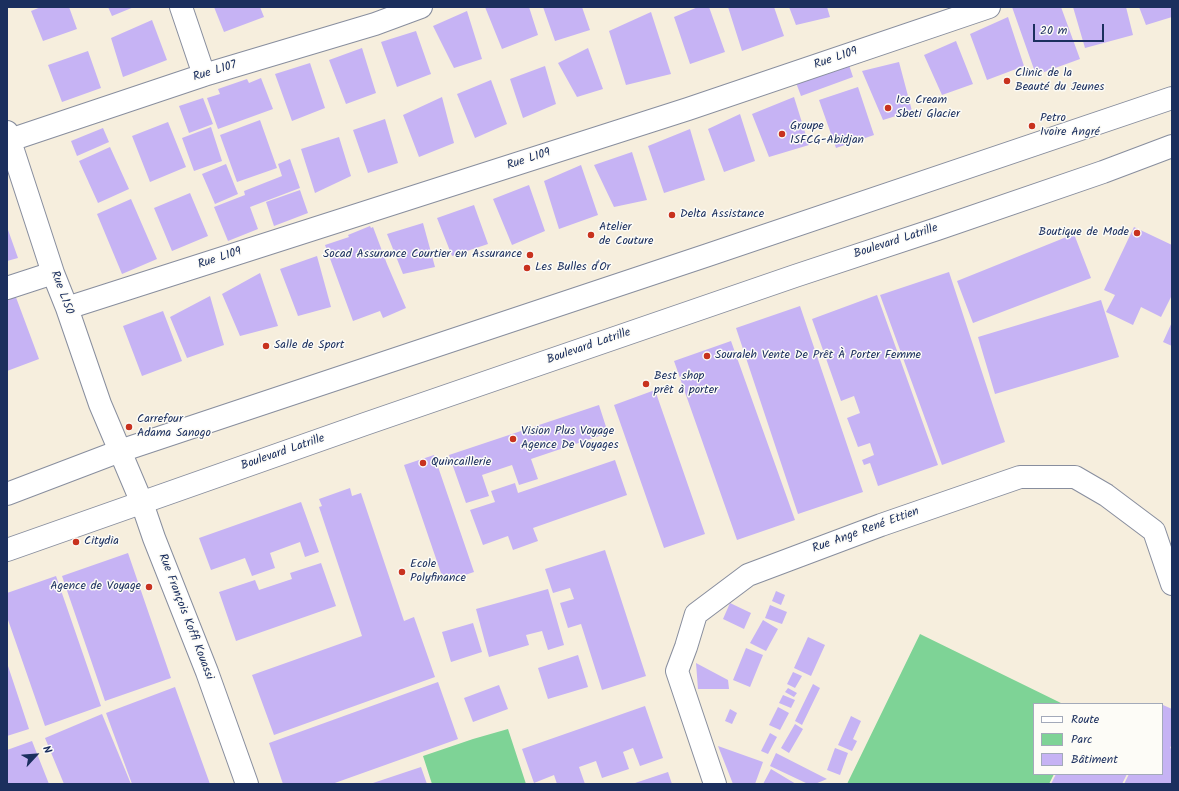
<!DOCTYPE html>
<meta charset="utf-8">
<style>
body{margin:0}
#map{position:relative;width:1179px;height:791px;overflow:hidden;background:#f6eedd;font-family:Kalam,sans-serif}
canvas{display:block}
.frame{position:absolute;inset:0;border:8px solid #1b2f5e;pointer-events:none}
.legend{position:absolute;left:1033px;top:703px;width:130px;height:72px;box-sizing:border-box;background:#fdfcf7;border:1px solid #a3aaba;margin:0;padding:5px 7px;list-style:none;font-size:12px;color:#1b2f5e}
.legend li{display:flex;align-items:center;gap:8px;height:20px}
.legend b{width:20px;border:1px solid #a3aaba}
.north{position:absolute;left:16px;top:735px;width:40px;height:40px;-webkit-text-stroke:3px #fdfcf7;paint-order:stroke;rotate:64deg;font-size:11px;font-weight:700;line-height:16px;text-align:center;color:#1b2f5e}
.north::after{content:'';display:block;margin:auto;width:14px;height:18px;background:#1b2f5e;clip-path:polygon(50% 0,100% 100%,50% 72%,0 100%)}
.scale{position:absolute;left:1033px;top:24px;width:71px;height:18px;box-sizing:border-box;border:2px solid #1b2f5e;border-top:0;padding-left:5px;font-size:12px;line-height:14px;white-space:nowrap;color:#1b2f5e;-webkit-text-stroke:3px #fdfcf7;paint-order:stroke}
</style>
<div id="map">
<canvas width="1179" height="791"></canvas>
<div class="frame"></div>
<ul class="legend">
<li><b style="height:5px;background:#fff"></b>Route</li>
<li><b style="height:11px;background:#7ed396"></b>Parc</li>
<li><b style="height:11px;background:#c6b3f4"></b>Bâtiment</li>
</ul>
<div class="north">N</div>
<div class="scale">20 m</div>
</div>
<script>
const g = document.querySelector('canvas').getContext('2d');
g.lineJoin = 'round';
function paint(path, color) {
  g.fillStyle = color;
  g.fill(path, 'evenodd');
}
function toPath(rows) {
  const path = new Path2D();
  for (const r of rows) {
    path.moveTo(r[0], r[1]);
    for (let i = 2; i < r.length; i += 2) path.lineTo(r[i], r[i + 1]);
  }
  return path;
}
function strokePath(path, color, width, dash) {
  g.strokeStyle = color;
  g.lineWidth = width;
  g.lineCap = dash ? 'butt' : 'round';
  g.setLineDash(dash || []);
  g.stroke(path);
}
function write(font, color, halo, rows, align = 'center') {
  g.font = font + ' Kalam,sans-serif';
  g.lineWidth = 3;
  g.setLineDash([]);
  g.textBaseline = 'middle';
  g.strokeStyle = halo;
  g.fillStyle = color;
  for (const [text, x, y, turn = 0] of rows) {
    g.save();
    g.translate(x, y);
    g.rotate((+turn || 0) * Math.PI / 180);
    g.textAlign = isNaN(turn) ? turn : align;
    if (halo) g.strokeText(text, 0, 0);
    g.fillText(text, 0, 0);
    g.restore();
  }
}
paint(toPath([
 [920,634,1063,704,1034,704,1034,774,1054,774,1049,784,847,784],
 [508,729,526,784,432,784,423,756,473,739]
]), '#7ed396');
paint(toPath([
 [41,7,69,7,77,29,43,41,31,11],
 [108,7,134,7,112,16],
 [214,7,260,7,264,17,224,32],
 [485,7,529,7,538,35,502,49],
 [543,7,582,7,590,30,555,41],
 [698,7,709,7,725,52,690,64,674,17],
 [728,7,774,7,784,36,742,51],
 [789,7,827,7,830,17,796,25],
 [1012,7,1061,7,1080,59,1036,75],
 [1073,7,1126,7,1133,35,1085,48],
 [1139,7,1172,7,1172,17,1146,25],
 [467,11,482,59,454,68,433,26],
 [651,12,671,74,626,85,609,31],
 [1008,17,1024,66,987,80,970,34],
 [152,20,167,60,123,77,111,38],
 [416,31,431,74,397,87,381,42],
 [956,41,973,84,942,95,924,55],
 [362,48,376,93,346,104,329,60],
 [588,48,603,89,577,97,558,63],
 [88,51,101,88,62,102,48,65],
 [848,62,853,77,801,96,795,80],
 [899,62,912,111,883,120,862,71],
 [310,63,325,108,292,121,275,74],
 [545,66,556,104,523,118,510,79],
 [261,78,273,109,218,129,207,98,220,94,218,89,247,79,249,83],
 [491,80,507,124,475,138,457,94],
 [858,87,874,135,836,148,819,100],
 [442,97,454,143,419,157,403,115],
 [794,97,809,145,769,157,752,114],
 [203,98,213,124,189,133,179,106],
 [740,114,755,161,724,172,708,129],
 [385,119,398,163,368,173,353,130],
 [260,120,277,168,237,182,220,135],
 [168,122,186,167,150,182,132,136],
 [211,127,222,161,194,171,182,138],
 [103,128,109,142,77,156,71,141],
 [690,129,705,180,664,193,648,146],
 [339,137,351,176,315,193,301,149],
 [110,147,129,189,98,203,79,161],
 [632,152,647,200,614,207,594,165],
 [290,159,300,188,250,207,258,229,228,241,214,207,245,195,244,191,282,176,278,164],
 [226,164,238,194,215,204,202,174],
 [581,165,598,215,559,229,544,181],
 [529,185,545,231,512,245,493,199],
 [300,190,308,213,274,226,266,202],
 [190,193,208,236,172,251,154,208],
 [131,199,157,259,122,274,97,214],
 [474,205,488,244,452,256,437,218],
 [423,223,435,267,403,274,387,234],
 [370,226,371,228,373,227,387,264,406,308,383,318,380,311,353,321,325,245,349,237,348,235],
 [7,227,18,258,7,261],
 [1134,227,1172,245,1172,295,1161,317,1141,307,1133,325,1106,312,1115,295,1104,290],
 [1074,234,1091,278,973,323,957,281],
 [317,256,331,307,298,316,280,269],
 [949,272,1005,442,942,465,880,295],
 [260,273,278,326,240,336,222,294],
 [14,292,39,359,7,371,7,294],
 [877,295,938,465,878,486,870,463,864,465,862,460,874,455,870,443,858,447,847,418,860,413,854,396,841,401,812,319],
 [210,296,224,345,187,358,170,317],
 [1101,300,1119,357,995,394,978,337],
 [800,306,863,492,798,514,736,328],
 [163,311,182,361,142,376,123,326],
 [1172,322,1172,346,1163,342],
 [731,341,795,520,737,540,674,361],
 [655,390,705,534,664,548,614,405],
 [599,405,608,433,531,459,538,479,519,485,512,465,482,475,489,496,466,503,449,455],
 [434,455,474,572,444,582,404,465],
 [615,460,627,495,533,528,538,541,513,550,508,536,483,545,470,510,495,502,491,491,515,483,518,493],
 [350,488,352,496,361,493,404,621,414,617,435,677,274,735,252,675,362,636,319,507,322,506,319,499],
 [301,502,319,552,305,557,300,542,270,553,275,568,252,576,245,558,211,570,199,538],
 [605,550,646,676,602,690,581,624,568,628,560,603,574,599,570,588,553,593,545,569],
 [128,553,171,678,105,701,62,576],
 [321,563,336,606,236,641,219,592,255,580,259,590,292,579,290,573],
 [56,576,101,706,45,726,7,617,7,593],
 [548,589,564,645,548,650,542,631,526,635,529,645,489,657,476,609],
 [776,591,785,595,781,605,772,601],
 [730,603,751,613,744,629,723,619],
 [770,605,787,612,782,624,765,618],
 [763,620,778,629,766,651,750,643],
 [473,623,482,652,451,662,442,632],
 [808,637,825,645,811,676,794,668],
 [746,648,763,655,750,687,733,680],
 [578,655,588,687,548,699,538,668],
 [7,663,29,729,7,736],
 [696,663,728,680,729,689,698,689],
 [793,672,802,676,795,688,787,684],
 [438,682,458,739,332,784,283,784,269,743],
 [813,684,820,688,802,725,795,721],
 [499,685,508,709,473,722,464,698],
 [175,687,210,784,132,784,106,713],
 [788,688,797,693,794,697,785,692],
 [783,695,795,700,791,708,779,703],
 [1163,705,1172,709,1172,744,1170,748,1172,749,1172,784,1124,784,1129,774,1162,774],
 [645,706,663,758,640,766,633,748,623,752,629,769,602,778,596,761,579,767,585,784,557,784,554,775,534,783,522,749],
 [778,707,789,713,780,730,769,725],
 [730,709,737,713,732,724,725,721],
 [102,714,131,784,64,784,45,738],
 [851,716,861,721,853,739,857,741,852,751,838,745],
 [795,724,803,729,789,753,781,748],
 [770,733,777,737,768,754,761,751],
 [32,741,49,784,7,784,7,750],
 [718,746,763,762,755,784,733,784],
 [835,748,848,753,840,775,827,770],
 [776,753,827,779,815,784,808,784,770,766],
 [421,767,427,784,370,784],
 [771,769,796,784,763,784],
 [668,772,672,784,632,784],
 [1056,774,1127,774,1122,784,1051,784]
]), '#c6b3f4');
const minor = toPath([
 [181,7,204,75],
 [7,132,53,273,67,308,100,404,142,503,154,538,207,672,247,784],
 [10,140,204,75,375,24,421,7],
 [7,288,53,273],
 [67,308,688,109,989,7],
 [715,784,677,671,686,647,696,614,748,575,881,525,1020,477,1075,477,1106,495,1154,531,1172,584]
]);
const secondary = toPath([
 [7,494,120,451,708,255,1172,98],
 [7,550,365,424,795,276,937,229,1103,172,1172,146]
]);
strokePath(minor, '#888e9e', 24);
strokePath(secondary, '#888e9e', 24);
strokePath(minor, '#fff', 22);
strokePath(secondary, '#fff', 22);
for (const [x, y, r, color] of [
 [1007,81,4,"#c8321e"],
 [888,108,4,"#c8321e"],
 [1032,126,4,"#c8321e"],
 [782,134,4,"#c8321e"],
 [672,215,4,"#c8321e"],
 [1137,233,4,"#c8321e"],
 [591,235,4,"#c8321e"],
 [530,255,4,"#c8321e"],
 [527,268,4,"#c8321e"],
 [266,346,4,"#c8321e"],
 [707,356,4,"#c8321e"],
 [646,384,4,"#c8321e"],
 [129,427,4,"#c8321e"],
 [513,439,4,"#c8321e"],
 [423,463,4,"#c8321e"],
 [76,542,4,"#c8321e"],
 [402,572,4,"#c8321e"],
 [149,587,4,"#c8321e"]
]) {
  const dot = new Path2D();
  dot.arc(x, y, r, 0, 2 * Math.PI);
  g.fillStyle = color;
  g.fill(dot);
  strokePath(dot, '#fdfcf7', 1.5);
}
write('12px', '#1b2f5e', '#fdfcf7', [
 ["Rue L109",836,59,-19],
 ["Rue L107",215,72,-17],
 ["Rue L109",529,160,-18],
 ["Boulevard Latrille",896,242,-18],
 ["Rue L109",220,259,-18],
 ["Rue L150",61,293,70],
 ["Boulevard Latrille",589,347,-19],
 ["Boulevard Latrille",283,453,-19],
 ["Rue Ange René Ettien",866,531,-20],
 ["Rue François Koffi Kouassi",185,617,69]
]);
write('12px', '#1b2f5e', '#fdfcf7', [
 ["Clinic de la",1015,74],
 ["Beauté du Jeunes",1015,88],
 ["Ice Cream",896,101],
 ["Sbeti Glacier",896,115],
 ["Petro",1040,119],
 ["Ivoire Angré",1040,133],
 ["Groupe",790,127],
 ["ISFCG-Abidjan",790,141],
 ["Delta Assistance",680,215],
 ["Atelier",599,228],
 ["de Couture",599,242],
 ["Boutique de Mode",1129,233,"right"],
 ["Socad Assurance Courtier en Assurance",522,255,"right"],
 ["Les Bulles d'Or",535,268],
 ["Salle de Sport",274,346],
 ["Souraleh Vente De Prêt À Porter Femme",715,356],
 ["Best shop",654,377],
 ["prêt à porter",654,391],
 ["Carrefour",137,420],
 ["Adama Sanogo",137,434],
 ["Vision Plus Voyage",521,432],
 ["Agence De Voyages",521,446],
 ["Quincaillerie",431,463],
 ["Citydia",84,542],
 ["Ecole",410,565],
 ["Polyfinance",410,579],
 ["Agence de Voyage",141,587,"right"]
], 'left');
</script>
